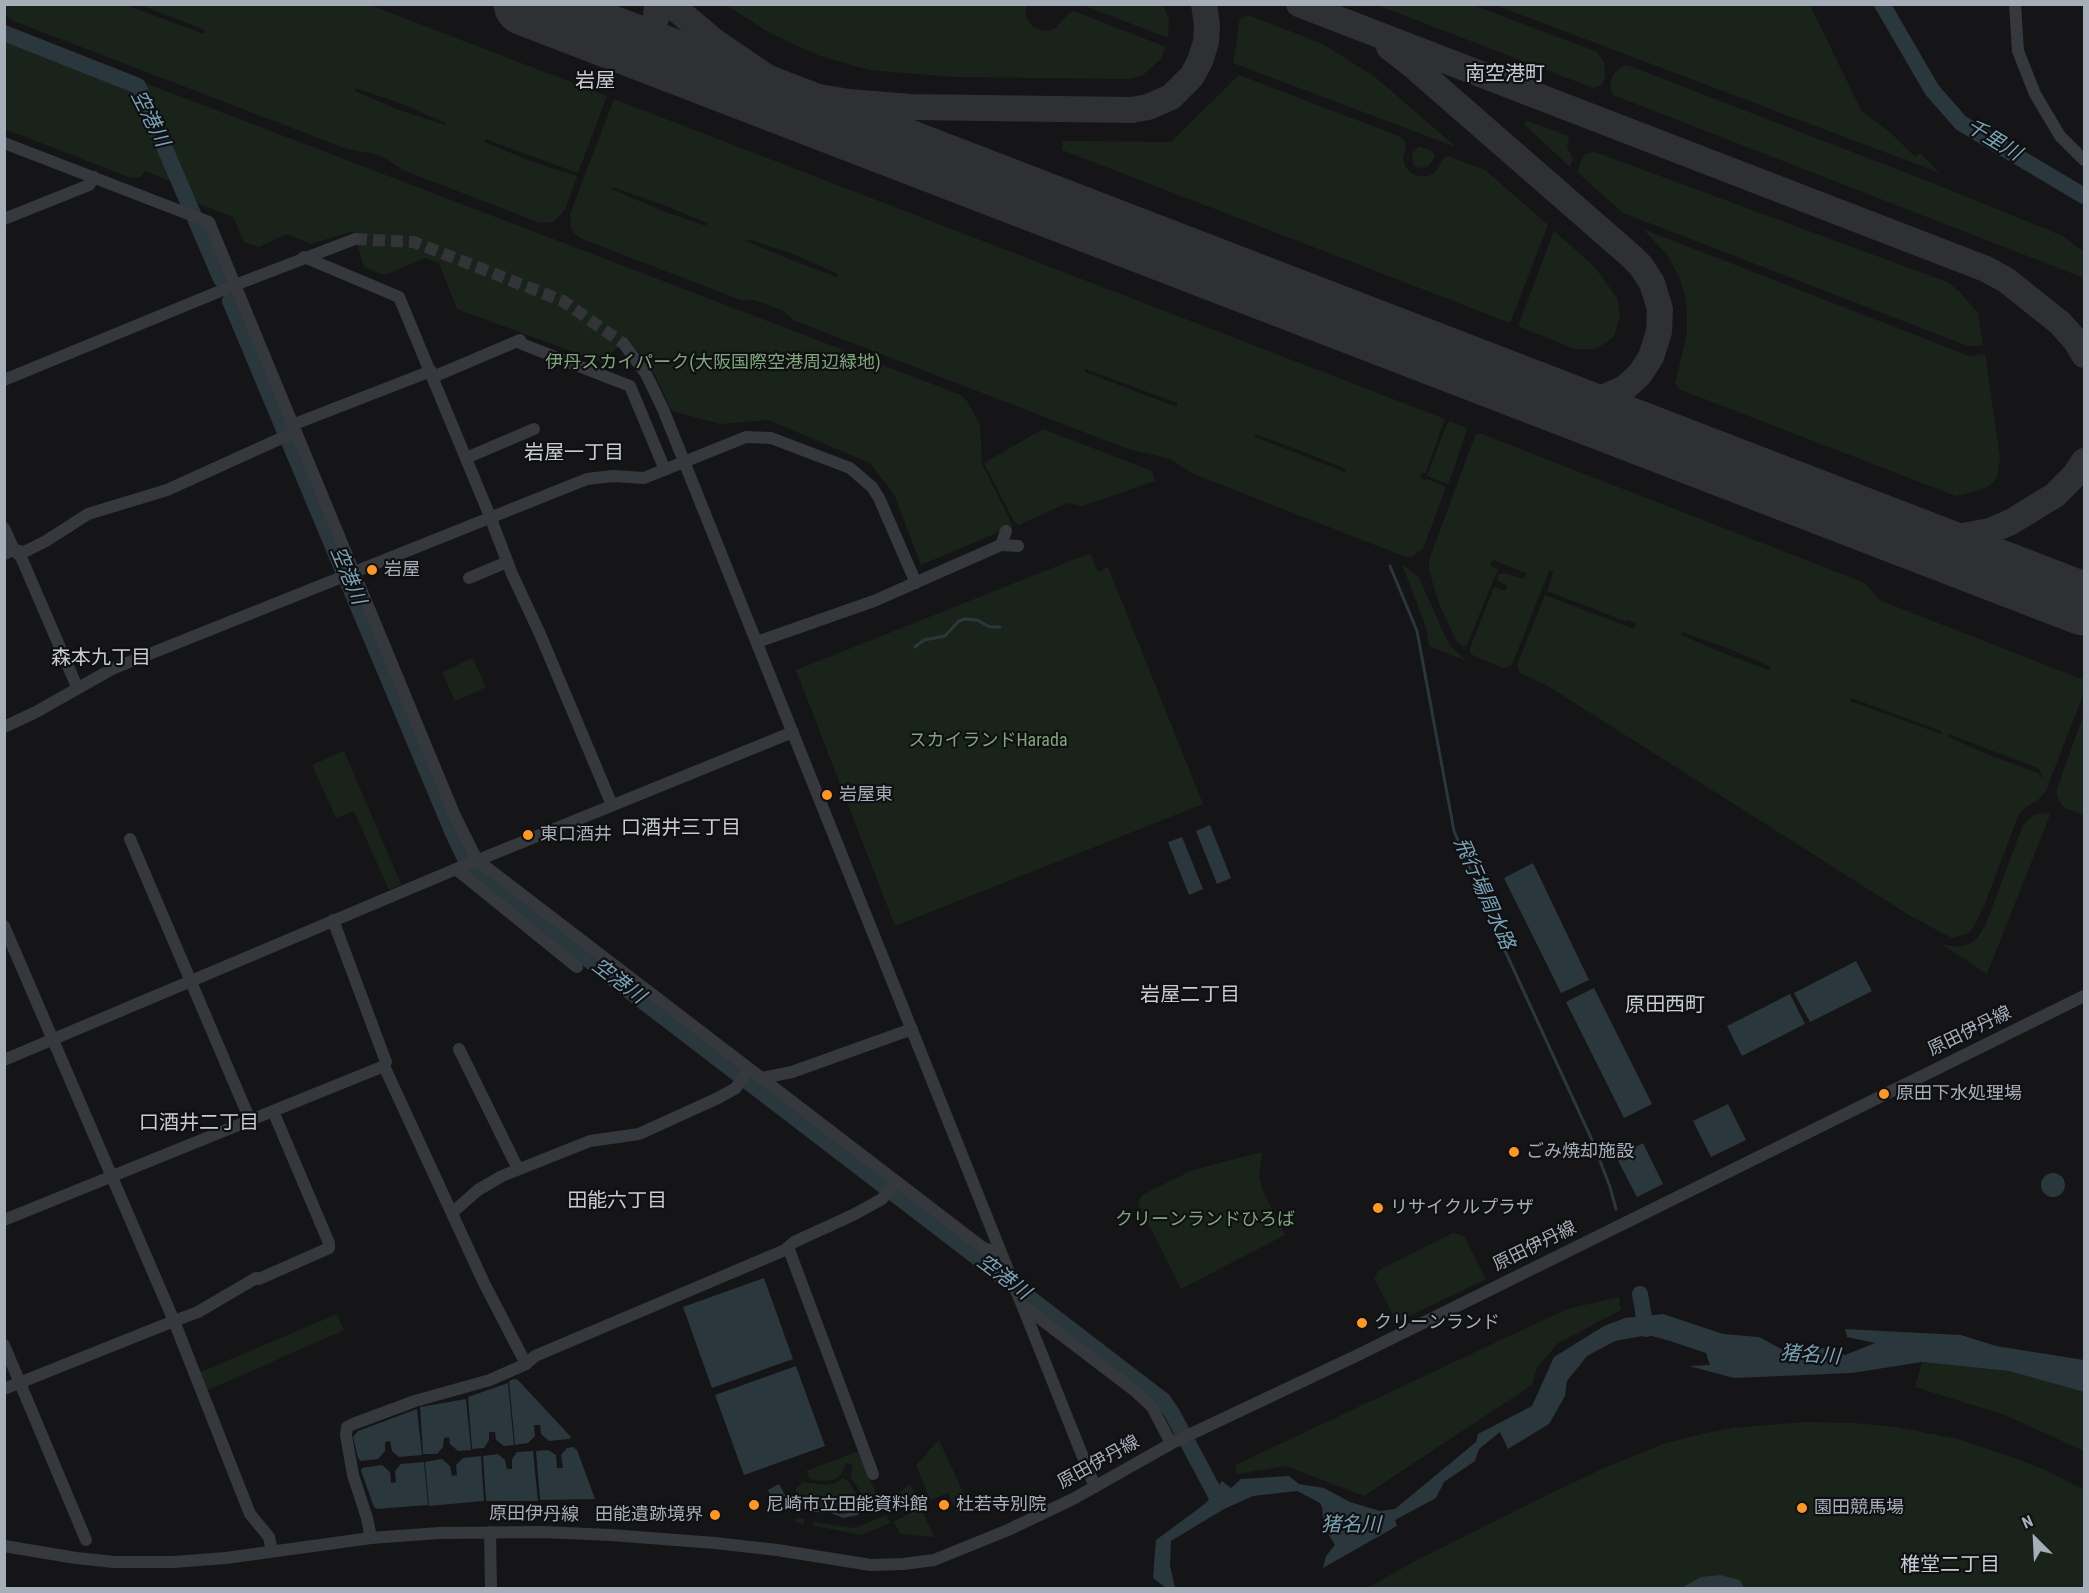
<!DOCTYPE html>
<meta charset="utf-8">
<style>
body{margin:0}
#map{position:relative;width:2089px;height:1593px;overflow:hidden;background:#151517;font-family:"Roboto Condensed",sans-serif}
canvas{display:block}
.frame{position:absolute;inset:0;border:6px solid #a5aeb9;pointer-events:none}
.north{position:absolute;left:2005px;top:1509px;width:60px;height:60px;-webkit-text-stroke:4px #101012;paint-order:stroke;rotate:336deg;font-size:16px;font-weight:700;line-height:24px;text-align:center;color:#a5aeb9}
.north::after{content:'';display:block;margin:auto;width:21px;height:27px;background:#a5aeb9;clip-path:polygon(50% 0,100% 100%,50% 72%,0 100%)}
</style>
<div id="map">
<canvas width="2089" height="1593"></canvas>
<div class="frame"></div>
<div class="north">N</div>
</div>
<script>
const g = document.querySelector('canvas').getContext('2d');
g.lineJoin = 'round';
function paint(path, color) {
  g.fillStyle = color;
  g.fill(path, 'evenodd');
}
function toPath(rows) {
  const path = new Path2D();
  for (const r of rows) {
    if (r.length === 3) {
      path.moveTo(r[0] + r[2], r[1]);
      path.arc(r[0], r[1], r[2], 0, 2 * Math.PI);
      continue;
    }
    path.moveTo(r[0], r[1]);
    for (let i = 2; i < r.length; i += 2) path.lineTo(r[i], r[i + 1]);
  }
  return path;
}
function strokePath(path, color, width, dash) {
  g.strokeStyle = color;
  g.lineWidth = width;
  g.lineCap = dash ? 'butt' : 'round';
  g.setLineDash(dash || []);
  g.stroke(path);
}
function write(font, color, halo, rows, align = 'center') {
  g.font = font + ' "Roboto Condensed","Noto Sans JP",sans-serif';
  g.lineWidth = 4.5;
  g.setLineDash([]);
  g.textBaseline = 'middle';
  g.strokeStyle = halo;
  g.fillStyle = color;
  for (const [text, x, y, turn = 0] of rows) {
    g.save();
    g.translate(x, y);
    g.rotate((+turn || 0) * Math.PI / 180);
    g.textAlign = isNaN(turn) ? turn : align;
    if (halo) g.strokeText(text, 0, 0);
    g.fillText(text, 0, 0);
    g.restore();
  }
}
paint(toPath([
 [5,4,126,5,204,34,205,30,140,5,370,5,607,96,578,173,485,139,485,142,530,161,577,176,566,207,562,214,553,222,540,223,403,170,388,160,375,154,347,149,11,20,5,14],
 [356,88,402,104,446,123,445,125,399,110,355,91],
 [726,5,1027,5,1025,11,1027,19,1033,27,1040,30,1048,31,1055,29,1068,14,1074,11,1166,47,1160,60,1143,75,1130,79,954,77,869,70,817,55,770,33],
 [1083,5,1163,5,1169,20,1168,38],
 [1377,5,1473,5,1597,52,1604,62,1605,77,1602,85,1593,88],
 [1495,5,1810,5,1862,112,1890,132,1915,157,1920,153,1940,173],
 [1248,15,1323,44,1375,77,1456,147,1233,63,1238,34,1238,25,1241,18],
 [4,32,140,81,961,395,967,401,980,424,982,464,1013,526,921,565,894,494,870,463,768,420,720,424,672,411,651,367,628,339,612,352,608,365,457,309,439,263,425,258,385,275,364,267,353,231,311,244,287,234,259,247,244,242,233,217,180,197,172,182,145,171,140,177,131,178,5,129],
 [1627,65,1935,184,2063,236,2084,252,2084,278,1613,95,1611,91,1610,84,1613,75,1621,67],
 [1239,75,1396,135,1404,140,1406,146,1403,158,1405,166,1411,173,1418,176,1429,176,1436,171,1443,159,1448,156,1485,170,1548,225,1510,323,1062,150,1063,141,1068,141,1171,142],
 [614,99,1445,419,1425,474,1422,473,1420,476,1423,480,1427,479,1446,487,1423,549,1411,557,1403,556,1191,473,1171,459,1128,449,795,321,782,310,754,300,741,300,582,239,574,233,571,228,570,214],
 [612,187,664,205,707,223,706,226,660,210,612,189],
 [747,239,793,254,838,274,837,277,789,259,746,241],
 [1085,369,1177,403,1177,407,1085,372],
 [1255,434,1301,451,1346,469,1345,472,1255,437],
 [1528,121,1569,136,1567,147,1573,159,1570,167,1526,126,1524,123],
 [1418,147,1422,147,1433,152,1435,156,1433,160,1427,167,1417,168,1413,164,1412,154],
 [1595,152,1947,282,1959,291,1978,313,1983,346,1968,346,1623,213,1577,172,1584,154],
 [1643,229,1969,356,1985,354,2000,458,1997,478,1989,486,1977,491,1956,496,1681,390,1675,383,1687,334,1687,311,1685,294,1679,277,1668,256],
 [1554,231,1594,266,1617,298,1620,316,1614,336,1606,343,1593,349,1575,349,1518,326],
 [1450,421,1467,428,1467,430,1449,482,1447,484,1427,476,1447,424],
 [1043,429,1152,471,1155,481,1082,506,1067,503,1019,525,1015,523,984,463],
 [1479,433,1865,583,1879,600,2084,680,2084,692,2046,791,2038,800,2023,809,2018,816,1986,901,1973,928,1967,934,1952,938,1912,917,1548,686,1520,673,1517,665,1545,595,1634,629,1636,623,1628,620,1625,621,1547,591,1554,571,1549,571,1512,665,1503,668,1476,657,1470,653,1470,648,1494,587,1506,591,1507,585,1499,582,1497,578,1499,574,1505,573,1523,579,1526,573,1493,560,1490,566,1498,569,1467,645,1463,646,1457,642,1439,604,1429,570,1429,560,1475,436],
 [1682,632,1727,648,1771,667,1769,670,1723,653,1681,635],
 [1851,698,1941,731,1941,734,1850,701],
 [1948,734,2038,768,2045,781,2038,773,1992,756,1948,737],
 [1090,553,1098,572,1108,567,1203,804,895,926,796,670],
 [1402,564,1417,575,1421,582,1449,645,1467,661,1429,646,1426,627],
 [473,658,486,687,455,701,442,672],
 [2084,713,2084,816,2065,808,2059,801,2056,792],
 [344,751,401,884,389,890,354,811,336,818,312,765],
 [2048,812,2050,815,1987,974,1941,944,1959,947,1973,942,1978,937,1986,924,2023,825,2034,815,2048,813],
 [1262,1152,1259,1177,1262,1189,1285,1235,1181,1289,1138,1203,1142,1195,1193,1170],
 [1453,1233,1464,1236,1486,1279,1397,1322,1374,1278,1379,1270],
 [1619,1297,1621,1310,1558,1343,1537,1368,1532,1385,1364,1496,1286,1466,1237,1474,1235,1465,1567,1309],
 [337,1314,344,1330,204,1392,198,1373],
 [1922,1362,2009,1371,2084,1392,2084,1451,2005,1415,1915,1387],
 [1805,1422,1855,1423,1895,1427,1958,1439,2009,1456,2043,1469,2084,1490,2084,1588,1367,1588,1415,1561,1541,1498,1604,1468,1663,1444,1705,1433,1734,1428],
 [939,1440,968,1503,963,1502,957,1513,948,1493,930,1500,916,1465],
 [856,1452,858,1452,879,1500,879,1502,872,1505,869,1504,851,1478,852,1464,846,1463,841,1475,833,1480,818,1481,810,1479,806,1471],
 [843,1478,849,1482,861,1503,847,1511,838,1511,832,1503,827,1503,824,1507,819,1508,815,1507,808,1500,797,1501,796,1499,796,1488,803,1482,825,1485,833,1484],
 [909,1485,911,1486,934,1537,900,1534,894,1523,895,1521,914,1511,908,1499,906,1498,887,1507,884,1505],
 [886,1515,890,1523,862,1535,795,1522,797,1518,804,1519,804,1524,812,1525,814,1522,855,1528]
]), '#1a231a');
paint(toPath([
 [1210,825,1231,878,1217,884,1196,831],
 [1182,837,1203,889,1189,895,1168,842],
 [1533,863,1589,980,1561,993,1504,878],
 [1856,961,1872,991,1810,1022,1794,993],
 [1594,988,1652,1104,1624,1118,1566,1002],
 [1790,994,1805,1024,1742,1056,1727,1026],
 [1728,1104,1746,1140,1711,1157,1693,1121],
 [1643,1143,1663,1184,1637,1197,1616,1157],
 [2053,1185,12],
 [764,1278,793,1359,712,1388,683,1307],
 [1663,1314,1723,1334,1759,1337,1783,1350,1809,1353,1823,1348,1845,1355,1875,1343,1847,1337,1845,1329,1961,1335,1996,1346,2084,1360,2084,1392,2009,1371,1922,1362,1852,1373,1734,1378,1689,1366,1710,1365,1706,1353,1670,1341,1648,1335,1615,1341,1587,1356,1567,1381,1565,1396,1549,1424,1508,1449,1500,1432,1479,1449,1475,1461,1444,1482,1436,1498,1395,1520,1397,1526,1323,1568,1326,1556,1335,1545,1324,1527,1322,1507,1320,1503,1297,1491,1253,1496,1224,1509,1171,1541,1170,1565,1175,1588,1166,1588,1153,1578,1156,1540,1206,1503,1222,1481,1231,1488,1241,1479,1289,1476,1299,1484,1324,1488,1350,1502,1380,1511,1395,1509,1476,1442,1478,1434,1532,1406,1554,1357,1604,1326,1625,1318],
 [796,1366,825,1446,744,1475,715,1395],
 [514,1379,518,1380,571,1437,569,1439,549,1441,541,1434,540,1425,534,1425,535,1436,528,1443,515,1445,509,1381],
 [508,1383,514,1445,504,1446,496,1440,495,1432,489,1432,489,1440,484,1448,472,1449,468,1397],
 [466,1399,471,1450,458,1451,450,1444,449,1437,444,1438,443,1447,437,1454,423,1454,420,1407],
 [417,1409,422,1455,399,1457,392,1451,390,1441,385,1442,385,1451,378,1459,361,1461,358,1458,353,1437,358,1431],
 [573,1447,577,1450,595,1499,540,1500,536,1451,548,1450,556,1455,557,1468,563,1468,561,1455,567,1448],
 [533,1451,538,1501,486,1501,483,1456,498,1454,505,1460,507,1469,512,1469,512,1459,517,1452],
 [481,1456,484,1501,429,1506,425,1462,442,1459,450,1466,452,1476,457,1475,456,1465,463,1458],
 [424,1462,428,1505,377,1509,374,1507,361,1471,362,1468,382,1465,390,1472,391,1483,396,1482,395,1471,401,1464],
 [779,1484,787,1499,807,1502,814,1508,820,1509,831,1504,838,1514,847,1513,858,1508,870,1498,858,1515,843,1518,829,1512,813,1512,803,1504,783,1500,773,1502,768,1490],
 [1720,1575,1740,1580,1744,1588,1681,1588,1701,1577]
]), '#2a373c');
strokePath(toPath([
 [1390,566,1417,631,1454,831,1501,942,1592,1140,1610,1187,1616,1209],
 [915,647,924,640,945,636,959,621,965,619,977,620,990,627,1000,627]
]), '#2a373c', 3);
strokePath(toPath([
 [1882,4,1932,90,1961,123,2084,196],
 [4,33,138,86,221,279],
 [230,301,452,831,470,869,1163,1400,1172,1413,1219,1501],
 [1640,1294,1646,1329]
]), '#2a373c', 16);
strokePath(toPath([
 [670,4,714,41,783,88,831,116,907,151],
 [1299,4,1986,269,2006,280,2060,323,2076,341,2084,355],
 [634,46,645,38,651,31,656,18,657,4],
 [1389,47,1412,65,1631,256,1641,266,1652,283,1660,309,1659,332,1651,357,1640,374,1625,388,1598,400,1568,402,1548,398],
 [672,61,759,87,849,102,910,107,1132,110,1148,107,1171,97,1192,76,1200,61,1206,42,1207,25,1204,4],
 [1883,526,1914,535,1947,539,1990,531,2011,522,2055,495,2074,476,2084,461]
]), '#2e3034', 26);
strokePath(toPath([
 [525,4,2084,604]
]), '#2e3034', 63);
strokePath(toPath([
 [355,239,414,242,563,301,624,344]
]), '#323437', 12, [12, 6]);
strokePath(toPath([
 [2015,4,2018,51,2035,94,2060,136,2084,160],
 [4,143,209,222,455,816,477,860,982,1247,1002,1256],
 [4,219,89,185,94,177],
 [304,257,399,297,489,514,512,574,540,634,612,805],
 [522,344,630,386,665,470],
 [624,344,646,374,663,409,1095,1487],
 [433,377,520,340],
 [4,380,235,285,355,239],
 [292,425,431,371],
 [466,458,534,429],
 [4,528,14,550,21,557,77,687],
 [1001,545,1006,531],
 [4,554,14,550,24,552,46,541,88,514,167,490,295,432],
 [469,578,507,562],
 [757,642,874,601,1001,545,1018,546],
 [4,727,36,712,112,669,587,479,613,476,644,478,746,437,771,438,850,468,872,487,879,498,916,583],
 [130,839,250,1120],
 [456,869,577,967],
 [333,920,386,1062,384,1066,484,1283,526,1364],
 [4,926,174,1321,198,1312,256,1278,259,1279,329,1248,329,1243,273,1111],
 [459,1049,518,1169],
 [4,1060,456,869,793,732],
 [762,1078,792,1072,912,1029],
 [453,1212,478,1190,502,1176,590,1141,639,1134,718,1098,736,1088,748,1068],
 [4,1220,384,1066],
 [788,1247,873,1474],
 [1026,1308,1135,1391,1152,1407,1171,1443],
 [4,1345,86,1540],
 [4,1389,174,1321,250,1514,269,1537,272,1551],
 [490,1532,491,1588],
 [371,1538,367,1518,353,1475,346,1435,347,1427,353,1424,415,1401,490,1380,526,1364,535,1356,785,1250,794,1242,853,1215,882,1199,896,1181],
 [4,1546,76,1558,114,1562,173,1562,226,1558,371,1538,439,1533,542,1532,611,1535,715,1543,777,1550,871,1565,903,1564,934,1560,1008,1530,1073,1499,1174,1442,1358,1355,2084,996]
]), '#35383c', 12);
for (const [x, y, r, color] of [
 [372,570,6,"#ff9625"],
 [827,795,6,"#ff9625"],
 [528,835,6,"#ff9625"],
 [1884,1094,6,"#ff9625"],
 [1514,1152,6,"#ff9625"],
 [1378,1208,6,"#ff9625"],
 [1362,1323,6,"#ff9625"],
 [754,1505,6,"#ff9625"],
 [944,1505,6,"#ff9625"],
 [1802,1508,6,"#ff9625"],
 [715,1515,6,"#ff9625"]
]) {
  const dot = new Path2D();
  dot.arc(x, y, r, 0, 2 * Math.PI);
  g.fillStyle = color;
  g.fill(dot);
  strokePath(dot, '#101012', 2);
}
write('18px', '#7ea67a', '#101012', [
 ["伊丹スカイパーク(大阪国際空港周辺緑地)",713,363],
 ["スカイランドHarada",988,741],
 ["クリーンランドひろば",1205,1220]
]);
write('18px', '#a5aeb9', '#101012', [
 ["岩屋",384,570],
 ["岩屋東",839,795],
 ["東口酒井",540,835],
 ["原田下水処理場",1896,1094],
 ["ごみ焼却施設",1526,1152],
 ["リサイクルプラザ",1390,1208],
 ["クリーンランド",1374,1323],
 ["尼崎市立田能資料館",766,1505],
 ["杜若寺別院",956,1505],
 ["園田競馬場",1814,1508],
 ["田能遺跡境界",703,1515,"right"]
], 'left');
write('18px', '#a5aeb9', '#101012', [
 ["原田伊丹線",1970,1032,-26],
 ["原田伊丹線",1535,1247,-26],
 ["原田伊丹線",1099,1463,-29],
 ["原田伊丹線",534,1515,1]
]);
write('20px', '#c7ccd4', '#101012', [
 ["南空港町",1505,75],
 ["岩屋",595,82],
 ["岩屋一丁目",574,454],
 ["森本九丁目",101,659],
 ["口酒井三丁目",681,829],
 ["岩屋二丁目",1190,996],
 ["原田西町",1665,1006],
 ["口酒井二丁目",199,1124],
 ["田能六丁目",617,1202],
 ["椎堂二丁目",1950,1566]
]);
write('italic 20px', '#78a3b7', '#101012', [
 ["空港川",149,119,63],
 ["千里川",1993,141,31],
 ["空港川",347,576,67],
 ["飛行場周水路",1483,894,66],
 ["空港川",618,982,37],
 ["空港川",1003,1278,37],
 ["猪名川",1810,1356,4],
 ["猪名川",1351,1526]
]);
</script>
